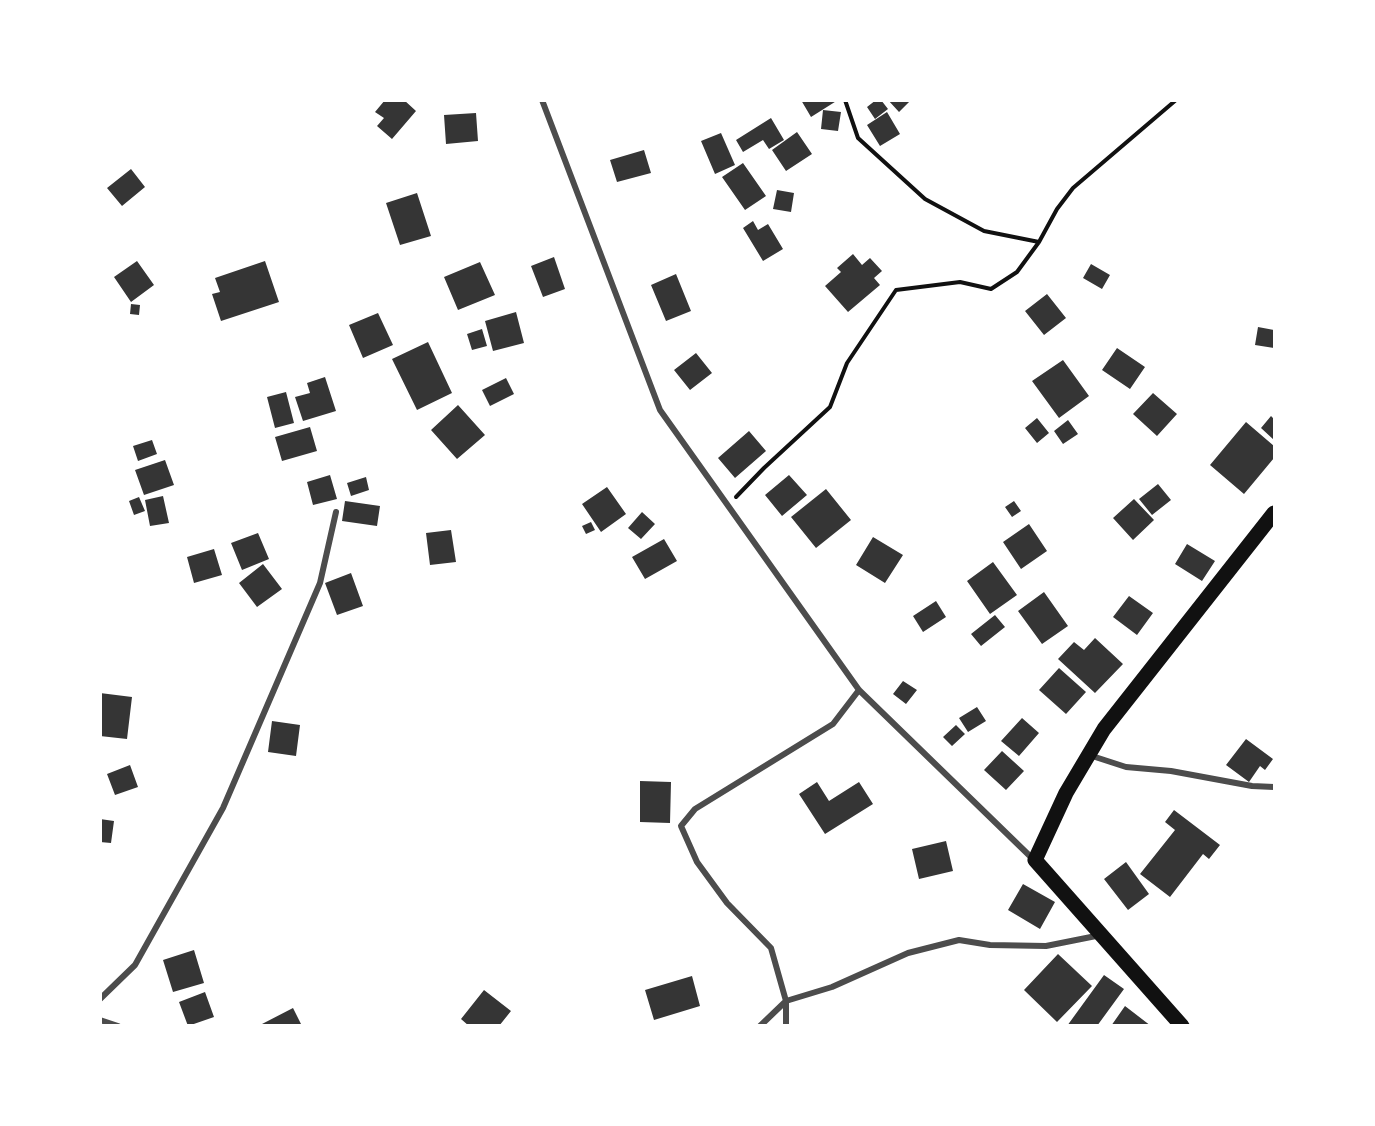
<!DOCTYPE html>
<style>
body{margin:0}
#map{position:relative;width:1375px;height:1126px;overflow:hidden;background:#fff;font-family:"Noto Sans",sans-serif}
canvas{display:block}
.frame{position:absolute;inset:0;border:102px solid #fff;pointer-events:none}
</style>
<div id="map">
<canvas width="1375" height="1126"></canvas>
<div class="frame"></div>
</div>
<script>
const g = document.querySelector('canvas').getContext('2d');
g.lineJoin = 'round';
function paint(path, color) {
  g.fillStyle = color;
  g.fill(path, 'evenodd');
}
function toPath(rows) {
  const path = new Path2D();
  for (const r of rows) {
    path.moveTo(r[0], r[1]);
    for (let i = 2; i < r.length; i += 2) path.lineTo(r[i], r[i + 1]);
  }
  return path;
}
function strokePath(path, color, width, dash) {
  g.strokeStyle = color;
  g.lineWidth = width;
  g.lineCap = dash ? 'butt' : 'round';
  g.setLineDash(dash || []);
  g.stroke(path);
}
paint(toPath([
 [385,100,404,100,416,111,392,139,377,126,384,118,375,112],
 [801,100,838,100,811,117],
 [876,100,881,100,888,109,875,119,867,107],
 [888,100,911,100,899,112],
 [823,110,841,112,838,131,821,129],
 [887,112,900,134,880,146,867,125],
 [476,113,478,141,446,144,444,115],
 [771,118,784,140,769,149,763,140,743,152,736,140],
 [797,132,812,154,786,171,772,150],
 [721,133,735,165,715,174,701,141],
 [644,150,651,173,617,182,610,160],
 [743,163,766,196,745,210,722,177],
 [131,169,145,187,122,206,107,188],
 [777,190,794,193,791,212,773,209],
 [417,193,431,236,400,245,386,203],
 [753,221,758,230,768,224,783,249,763,261,743,228],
 [853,254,862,265,870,258,882,271,874,278,880,285,848,312,825,286,841,272,837,268],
 [554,257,565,289,543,297,531,266],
 [137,261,154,285,131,302,114,277],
 [265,261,279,302,221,321,212,294,220,292,215,278],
 [480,262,495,295,458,310,444,277],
 [1091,264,1110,275,1102,289,1083,278],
 [676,274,691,311,666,321,651,285],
 [1047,294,1066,318,1044,335,1025,311],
 [131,304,140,305,139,315,130,314],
 [516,312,524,343,493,351,485,321],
 [378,313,393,345,363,358,349,325],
 [1258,327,1274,330,1274,348,1255,345],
 [482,329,487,346,472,350,467,334],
 [428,342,452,393,417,410,392,359],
 [1117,348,1145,367,1130,389,1102,370],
 [696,353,712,373,690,390,674,370],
 [1063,360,1089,396,1059,418,1032,381],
 [325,377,336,411,303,421,295,397,310,393,307,383],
 [506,378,514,394,490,406,482,390],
 [286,392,294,423,275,428,267,397],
 [1153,393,1177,414,1157,436,1133,414],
 [458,405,485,435,457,459,431,430],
 [1271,416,1274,419,1274,440,1261,428],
 [1037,418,1049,433,1037,443,1025,428],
 [1068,420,1078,434,1063,444,1054,431],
 [1246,422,1274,446,1274,458,1244,494,1210,465],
 [310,427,317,451,282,461,275,437],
 [749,431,766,451,735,478,718,458],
 [152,440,157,454,138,461,133,446],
 [165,460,174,485,144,495,135,470],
 [330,475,337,499,313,505,307,482],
 [789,475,807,495,782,516,765,495],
 [366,477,369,490,351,496,347,483],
 [1158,484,1171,500,1152,515,1139,499],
 [607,487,626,514,601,532,582,504],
 [826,489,851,520,816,548,791,517],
 [163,496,169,523,150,526,145,500],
 [139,497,145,511,134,515,129,501],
 [1134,499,1154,520,1133,540,1113,518],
 [345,501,380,506,377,526,342,521],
 [1014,501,1021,511,1012,517,1005,507],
 [642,512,655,524,641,539,628,528],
 [591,522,595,530,586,534,582,526],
 [1029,524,1047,551,1021,569,1003,542],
 [451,530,456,562,430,565,426,533],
 [258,533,269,559,242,570,231,543],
 [873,537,903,555,885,583,856,565],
 [664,539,677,561,645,579,632,557],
 [1187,544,1215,561,1202,581,1175,564],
 [214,549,222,575,194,583,187,557],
 [993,562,1017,595,990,614,967,581],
 [263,564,282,589,257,607,239,583],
 [351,573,363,606,337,615,325,583],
 [1044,592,1068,626,1042,644,1018,611],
 [1129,596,1153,613,1137,635,1113,617],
 [936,601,946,617,923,632,913,616],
 [995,615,1005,627,981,646,971,634],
 [1095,638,1123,664,1095,693,1058,659,1074,642,1084,650],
 [1059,668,1086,692,1066,714,1039,690],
 [903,681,917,690,906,704,893,694],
 [100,693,132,697,127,739,100,736],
 [977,707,986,721,968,732,959,718],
 [1022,718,1039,733,1019,756,1001,741],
 [272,721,300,725,296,756,268,752],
 [956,725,965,734,952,746,943,737],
 [1246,739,1273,759,1265,770,1260,766,1249,782,1226,765],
 [1002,751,1024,771,1006,790,984,770],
 [130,765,138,787,115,795,107,774],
 [640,781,671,782,670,823,640,822],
 [817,782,829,801,859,782,873,804,825,834,799,794],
 [1174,810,1220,845,1209,859,1203,854,1170,897,1140,874,1175,830,1165,822],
 [100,819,114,821,111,843,100,842],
 [946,841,953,871,919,879,912,849],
 [1126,862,1149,894,1128,910,1104,879],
 [1023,884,1055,902,1040,929,1008,910],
 [194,950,204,983,173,992,163,960],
 [1058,954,1092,986,1057,1022,1024,990],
 [1104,975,1124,989,1097,1026,1067,1026],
 [692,976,700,1006,654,1020,645,990],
 [484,990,511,1011,499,1026,469,1026,461,1019],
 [205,992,214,1017,188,1026,179,1002],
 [1125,1006,1151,1026,1111,1026],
 [293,1008,302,1026,263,1026,262,1024]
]), '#353535');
strokePath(toPath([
 [845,100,858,138,925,199,984,231,1039,242],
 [736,497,764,468,830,407,847,363,896,290,960,282,991,289,1017,272,1039,242,1057,209,1073,188,1176,100]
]), '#111', 4);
strokePath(toPath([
 [542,100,660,410,859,690,1034,860],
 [1089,755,1126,767,1171,771,1252,786,1274,787],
 [100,999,135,965,223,808,320,583,336,512],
 [100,1020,118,1026],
 [760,1026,786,1001,832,987,908,953,959,940,990,945,1046,946,1101,935],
 [786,1026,786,1001,771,948,727,903,697,862,681,826,695,809,833,724,859,690]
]), '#4c4c4c', 6);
strokePath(toPath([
 [1182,1026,1035,860,1066,793,1104,729,1274,513]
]), '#111', 15);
</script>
